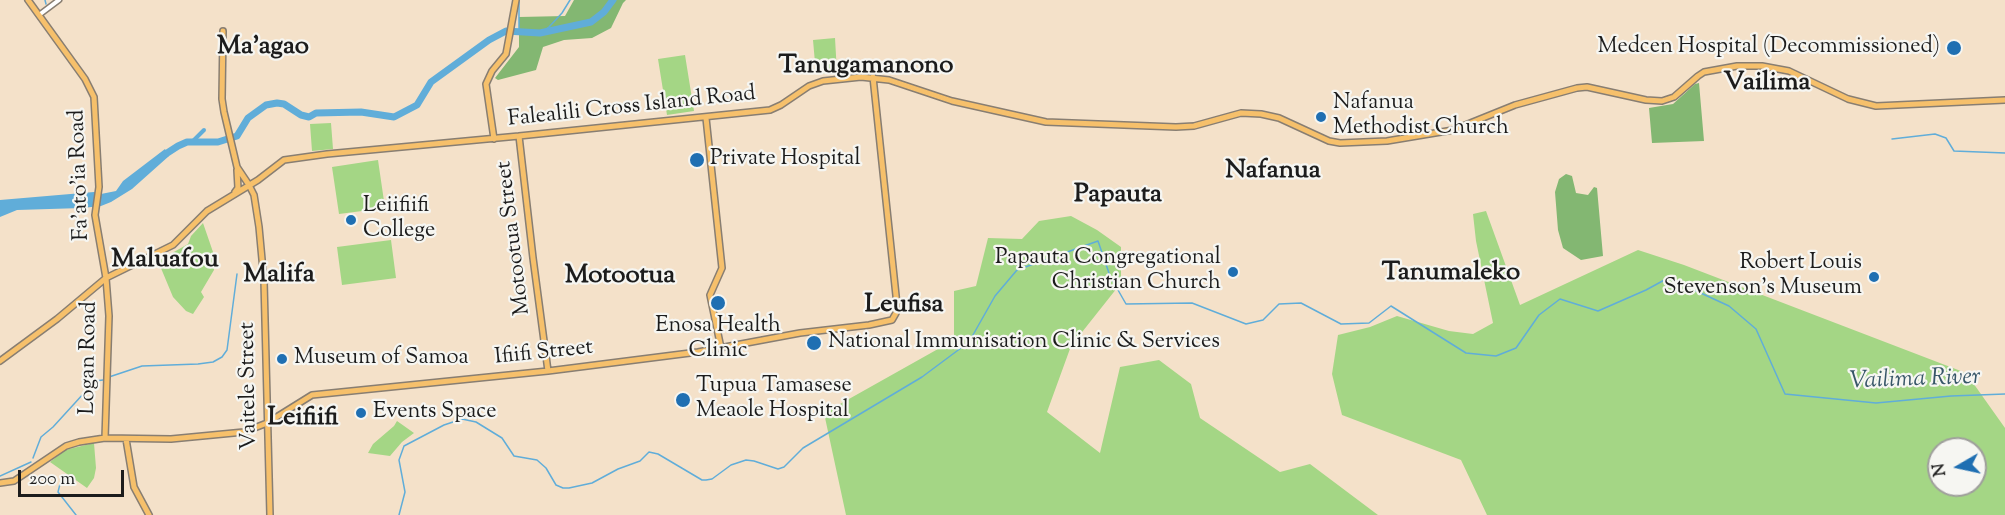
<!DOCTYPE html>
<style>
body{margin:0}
#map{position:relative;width:2005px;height:515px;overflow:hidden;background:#f4e1c9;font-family:"Sorts Mill Goudy",serif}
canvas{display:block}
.north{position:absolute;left:1927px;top:437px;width:60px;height:60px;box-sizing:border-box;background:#f6f6f2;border:2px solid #9f9f9c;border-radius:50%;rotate:261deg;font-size:16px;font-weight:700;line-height:24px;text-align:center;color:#1c1c1c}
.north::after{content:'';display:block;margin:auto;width:21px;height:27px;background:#1f6fb2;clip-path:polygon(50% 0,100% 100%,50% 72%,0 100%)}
.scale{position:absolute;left:18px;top:470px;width:106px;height:27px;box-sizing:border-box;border:3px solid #1c1c1c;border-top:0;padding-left:8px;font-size:18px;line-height:21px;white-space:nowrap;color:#1c1c1c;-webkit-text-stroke:4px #f6f6f2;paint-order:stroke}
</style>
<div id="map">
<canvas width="2005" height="515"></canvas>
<div class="north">N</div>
<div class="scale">200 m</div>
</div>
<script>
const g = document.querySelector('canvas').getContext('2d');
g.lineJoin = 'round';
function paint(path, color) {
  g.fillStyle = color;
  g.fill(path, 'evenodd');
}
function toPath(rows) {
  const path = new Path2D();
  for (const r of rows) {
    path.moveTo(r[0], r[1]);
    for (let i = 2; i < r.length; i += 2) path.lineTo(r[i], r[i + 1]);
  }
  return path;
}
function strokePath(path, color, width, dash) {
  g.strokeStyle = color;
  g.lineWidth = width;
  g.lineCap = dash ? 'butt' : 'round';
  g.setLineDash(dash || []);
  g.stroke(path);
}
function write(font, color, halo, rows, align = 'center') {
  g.font = font + ' "Sorts Mill Goudy",serif';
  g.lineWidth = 4.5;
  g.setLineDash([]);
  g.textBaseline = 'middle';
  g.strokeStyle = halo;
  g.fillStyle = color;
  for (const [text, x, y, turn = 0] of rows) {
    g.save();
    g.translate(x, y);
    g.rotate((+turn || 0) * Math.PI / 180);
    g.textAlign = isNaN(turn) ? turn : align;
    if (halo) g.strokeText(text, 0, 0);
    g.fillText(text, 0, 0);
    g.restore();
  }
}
paint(toPath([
 [835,38,837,73,816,74,813,40],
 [685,55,694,111,667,115,658,59],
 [331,123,333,149,312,151,310,124],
 [378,160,385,208,339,214,332,167],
 [1486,211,1520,305,1638,250,1684,265,1966,373,2005,428,2005,515,1487,515,1461,460,1342,415,1332,374,1338,335,1370,327,1397,316,1449,331,1473,334,1493,323,1476,241,1473,214],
 [1939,449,1975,449,1975,485,1939,485],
 [1071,216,1097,230,1121,247,1121,283,1071,346,1047,412,1100,453,1120,367,1159,360,1191,384,1200,418,1280,472,1310,464,1378,515,846,515,824,413,954,340,954,291,976,286,988,238,1022,239,1039,221],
 [203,223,213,252,214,270,201,292,204,297,193,314,186,311,173,297,158,261,188,244,191,236],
 [391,240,396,278,342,285,337,247],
 [397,421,414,433,402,442,390,456,368,453,373,444,394,426],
 [94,443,96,468,94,478,87,488,50,462,65,450]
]), '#a4d685');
paint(toPath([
 [574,0,626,0,623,3,611,28,592,38,564,40,543,47,536,70,498,80,495,78,519,47,519,17,565,16],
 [1699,83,1704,141,1652,143,1649,108,1673,104,1695,84],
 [1566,174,1572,176,1576,193,1588,195,1594,187,1597,188,1603,256,1581,260,1563,248,1558,230,1555,192,1559,179]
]), '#83b772');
paint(toPath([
 [165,149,169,156,132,189,111,202,101,206,82,208,17,210,0,217,0,200,94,192,101,194,116,191,123,181]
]), '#60add9');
strokePath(toPath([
 [45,0,46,4],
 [519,31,519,1],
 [540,33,549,27,562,13,570,0],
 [1892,139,1935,134,1946,138,1954,151,2005,153],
 [109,377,142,366,198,364,213,362,222,357,227,350,237,274],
 [33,458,41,437,53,427,95,381,103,380],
 [0,476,31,462],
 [60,484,58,492,76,515],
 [399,515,405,492,399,460,404,446,444,425,462,419,476,422,502,438,514,456,537,460,546,468,556,485,563,488,569,488,592,483,618,469,640,461,649,452,658,454,702,480,706,480,712,479,731,465,746,460,754,461,778,469,784,467,803,448,922,377,969,342,995,296,1017,270,1098,241,1110,276,1126,304,1192,303,1246,324,1263,320,1279,304,1301,303,1341,324,1369,323,1391,306,1466,353,1496,356,1516,348,1539,315,1560,299,1598,311,1646,290,1668,278,1729,306,1756,329,1785,394,1876,403,1951,396,2005,394]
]), '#60add9', 1.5);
strokePath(toPath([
 [192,142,204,130]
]), '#60add9', 4);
strokePath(toPath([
 [161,157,178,146,187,142,218,142,237,136,248,118,266,105,277,103,284,104,301,115,309,117,316,113,361,112,394,117,417,105,431,82,489,40,506,31,540,33,591,22,604,12,613,0]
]), '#60add9', 7);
const minor = toPath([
 [39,15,59,0]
]);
const major = toPath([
 [28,0,85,79,94,97,99,187,95,215,106,278,109,316,105,438],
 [223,31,222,99,224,112,237,167,249,185,254,195,259,227,264,281,270,515],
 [706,118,722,268,710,295,721,348],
 [519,136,533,258,548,371],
 [494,139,486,84,492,71,506,54,516,0],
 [235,192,238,188,237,170],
 [0,361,57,319,106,278,173,245,207,211,258,180,284,160,327,154,519,136,770,110,781,105,809,86,823,81,861,77,889,80,952,101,1046,122,1176,127,1194,126,1241,113,1261,114,1279,118,1329,141,1340,143,1387,141,1453,130,1515,105,1577,88,1587,87,1646,100,1662,101,1674,97,1698,76,1704,72,1737,66,1762,66,1789,71,1848,99,1876,106,2005,100],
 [126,439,134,487,149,515],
 [0,483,14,481,66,446,79,442,105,438,171,439,244,432,267,423,312,395,548,371,698,352,800,333,869,325,892,320,896,313,897,305,873,77]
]);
strokePath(minor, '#887e72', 7);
strokePath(major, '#887e72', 8);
strokePath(minor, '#fff', 4);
strokePath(major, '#f6c06b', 5);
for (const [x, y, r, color] of [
 [1954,48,8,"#1f6fb2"],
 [1321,117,6,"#1f6fb2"],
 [697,160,8,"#1f6fb2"],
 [351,220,6,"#1f6fb2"],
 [1233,272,6,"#1f6fb2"],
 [1874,277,6,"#1f6fb2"],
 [718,303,8,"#1f6fb2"],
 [814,343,8,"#1f6fb2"],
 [282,359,6,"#1f6fb2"],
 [683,400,8,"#1f6fb2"],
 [361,413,6,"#1f6fb2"]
]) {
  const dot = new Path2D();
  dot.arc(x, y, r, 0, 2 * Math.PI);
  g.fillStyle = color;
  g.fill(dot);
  strokePath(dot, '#f6f6f2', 2);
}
write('22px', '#1c1c1c', '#f6f6f2', [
 ["Medcen Hospital (Decommissioned)",1940,48,"right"],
 ["Nafanua",1333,104],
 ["Methodist Church",1333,129],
 ["Private Hospital",710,160],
 ["Leiifiifi",363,207],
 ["College",363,232],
 ["Papauta Congregational",1221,259,"right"],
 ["Christian Church",1221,284,"right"],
 ["Robert Louis",1862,264,"right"],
 ["Stevenson's Museum",1862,289,"right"],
 ["Enosa Health",718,327,"center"],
 ["Clinic",718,352,"center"],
 ["National Immunisation Clinic & Services",828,343],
 ["Museum of Samoa",294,359],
 ["Tupua Tamasese",696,387],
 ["Meaole Hospital",696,412],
 ["Events Space",373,413]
], 'left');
write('22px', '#1c1c1c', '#f6f6f2', [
 ["Falealili Cross Island Road",632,108,-6],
 ["Fa'ato'ia Road",81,175,-92],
 ["Motootua Street",515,238,-97],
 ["Ifiifi Street",544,354,-6],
 ["Logan Road",90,358,-89],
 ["Vaitele Street",250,386,-91]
]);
write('italic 24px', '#375668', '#f6f6f2', [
 ["Vailima River",1915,381,-2]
]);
write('bold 26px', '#1c1c1c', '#f6f6f2', [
 ["Ma'agao",263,49],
 ["Tanugamanono",866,68],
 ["Vailima",1767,85],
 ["Nafanua",1273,173],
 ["Papauta",1118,197],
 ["Maluafou",165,262],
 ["Tanumaleko",1451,275],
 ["Malifa",279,277],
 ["Motootua",620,278],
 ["Leufisa",904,307],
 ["Leifiifi",303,420]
]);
</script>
